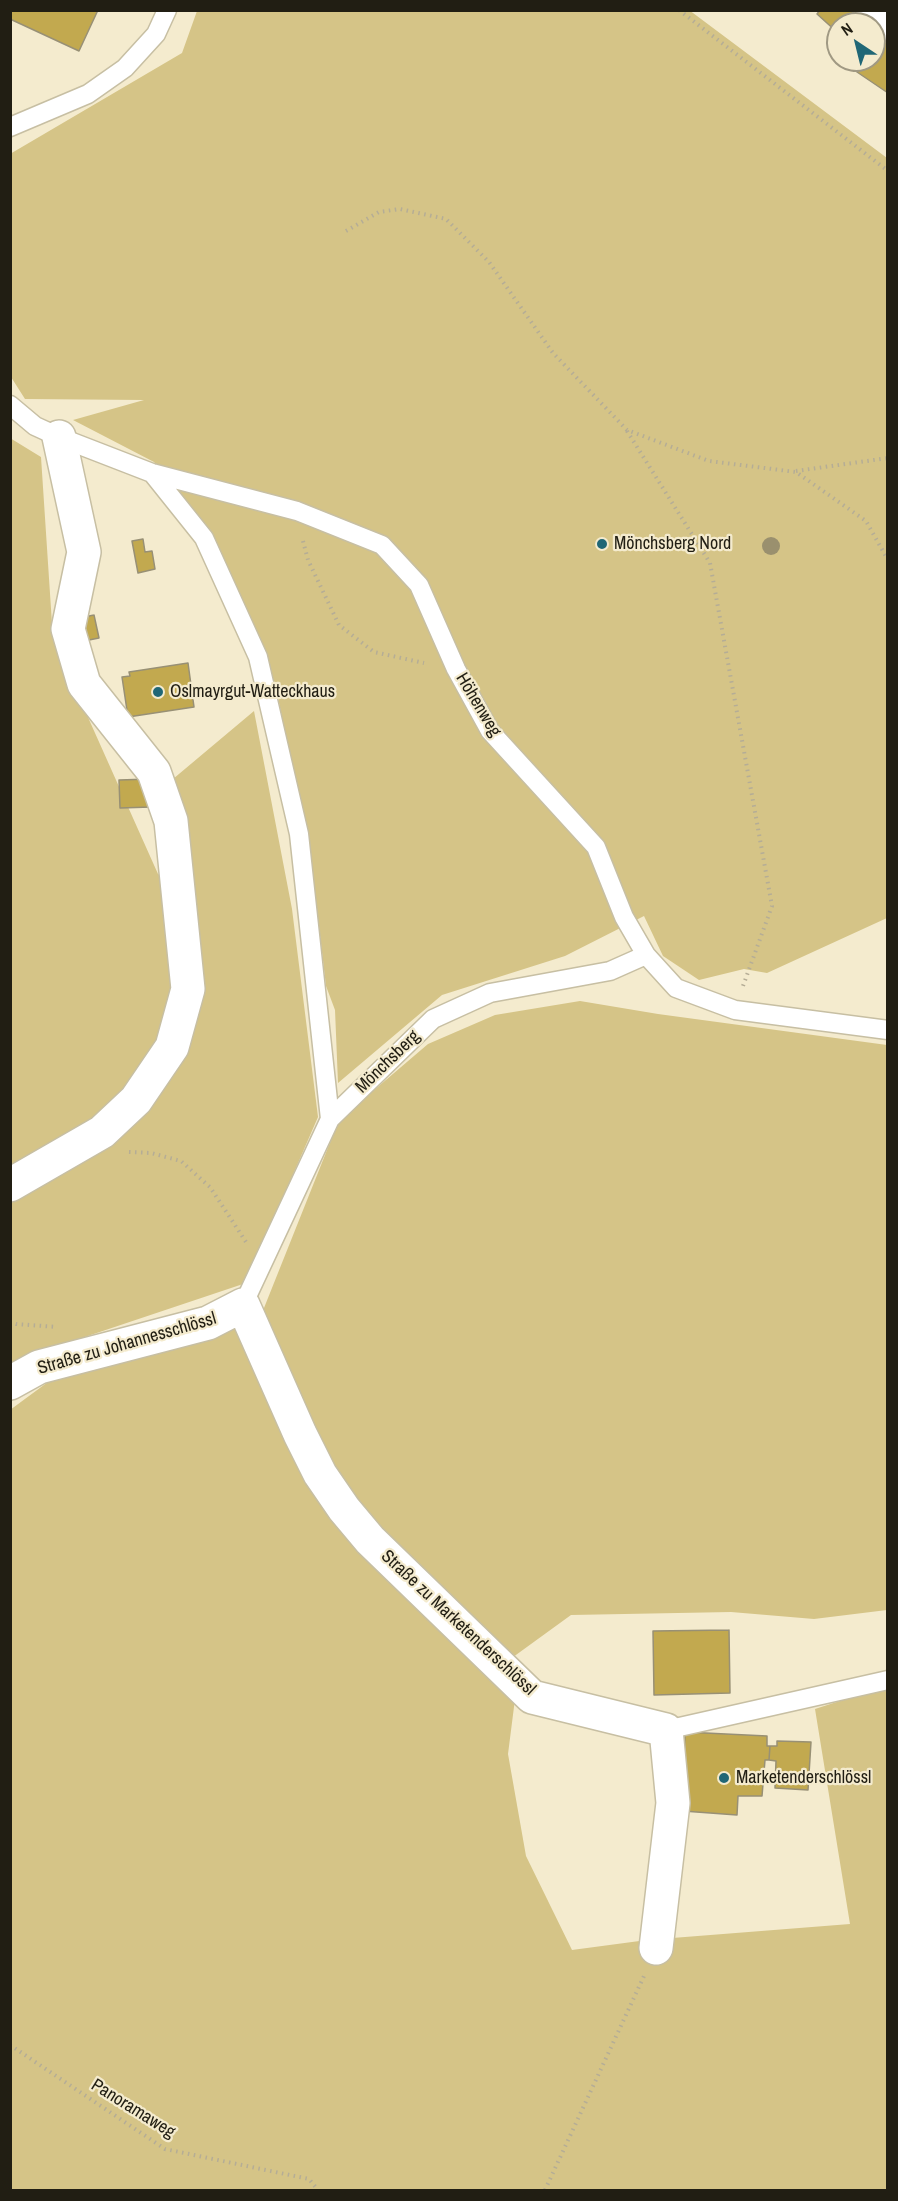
<!DOCTYPE html>
<meta charset="utf-8">
<style>
body{margin:0}
#map{position:relative;width:898px;height:2201px;overflow:hidden;background:#f4ebce;font-family:"Archivo Narrow",sans-serif}
canvas{display:block}
.frame{position:absolute;inset:0;border:12px solid #211e13;pointer-events:none}
.north{position:absolute;left:826px;top:12px;width:60px;height:60px;box-sizing:border-box;background:#f4ebce;border:2px solid #a09983;border-radius:50%;rotate:325deg;font-size:16px;font-weight:700;line-height:24px;text-align:center;color:#211e13}
.north::after{content:'';display:block;margin:auto;width:21px;height:27px;background:#206776;clip-path:polygon(50% 0,100% 100%,50% 72%,0 100%)}
</style>
<div id="map">
<canvas width="898" height="2201"></canvas>
<div class="frame"></div>
<div class="north">N</div>
</div>
<script>
const g = document.querySelector('canvas').getContext('2d');
g.lineJoin = 'round';
function paint(path, color) {
  g.fillStyle = color;
  g.fill(path, 'evenodd');
}
function toPath(rows) {
  const path = new Path2D();
  for (const r of rows) {
    path.moveTo(r[0], r[1]);
    for (let i = 2; i < r.length; i += 2) path.lineTo(r[i], r[i + 1]);
  }
  return path;
}
function strokePath(path, color, width, dash) {
  g.strokeStyle = color;
  g.lineWidth = width;
  g.lineCap = dash ? 'butt' : 'round';
  g.setLineDash(dash || []);
  g.stroke(path);
}
function write(font, color, halo, rows, align = 'center') {
  g.font = font + ' "Archivo Narrow",sans-serif';
  g.lineWidth = 4.5;
  g.setLineDash([]);
  g.textBaseline = 'middle';
  g.strokeStyle = halo;
  g.fillStyle = color;
  for (const [text, x, y, turn = 0] of rows) {
    g.save();
    g.translate(x, y);
    g.rotate((+turn || 0) * Math.PI / 180);
    g.textAlign = isNaN(turn) ? turn : align;
    if (halo) g.strokeText(text, 0, 0);
    g.fillText(text, 0, 0);
    g.restore();
  }
}
paint(toPath([
 [689,10,887,158,887,918,767,973,744,969,699,980,663,956,644,916,565,956,442,995,338,1083,335,1010,326,986,310,851,278,698,265,651,212,532,154,462,73,420,144,400,25,399,11,377,10,154,182,53,197,11],
 [10,438,41,457,53,639,158,874,191,889,173,779,254,711,292,909,318,1117,246,1283,31,1355,10,1372],
 [580,1001,658,1014,887,1045,887,1610,814,1619,731,1612,571,1615,509,1660,432,1577,515,1699,508,1754,526,1856,572,1950,647,1940,850,1924,815,1709,852,1697,887,1688,887,2190,11,2190,10,1410,48,1382,227,1332,260,1318,339,1120,428,1044,495,1015]
]), '#d5c487');
const building = toPath([
 [10,10,98,10,79,51,10,19,10,10],
 [820,10,851,10,865,24,838,24,838,33,817,14,820,10],
 [875,32,888,43,888,93,854,70,859,65,858,60,874,60,875,32],
 [143,539,145,552,152,551,155,569,138,573,132,541,143,539],
 [94,615,99,638,84,641,79,618,94,615],
 [188,663,194,707,128,717,122,677,130,676,129,672,188,663],
 [150,779,151,807,120,808,119,780,150,779],
 [729,1630,730,1693,654,1695,653,1631,729,1630],
 [685,1732,767,1736,767,1746,770,1746,769,1760,765,1760,762,1796,738,1796,737,1815,683,1811,685,1732],
 [777,1741,811,1742,808,1790,775,1788,776,1761,769,1760,770,1746,777,1746,777,1741]
]);
paint(building, '#c2a94f');
strokePath(building, '#989075', 1.5);
const service = toPath([
 [10,127,88,94,125,68,156,34,167,10],
 [10,405,35,426,59,437,152,473,297,511,382,545,419,585,456,669,490,731,596,847,624,917,646,955,676,988,735,1010,888,1030],
 [152,473,204,538,258,657,299,834,330,1119],
 [243,1305,330,1119,433,1019,490,993,610,971,646,955],
 [666,1730,888,1680]
]);
const pedestrian = toPath([
 [868,10,888,27]
]);
const minor = toPath([
 [10,1185,102,1132,136,1100,172,1047,188,989,171,821,154,772,84,684,68,629,84,552,59,437],
 [10,1383,39,1367,208,1323,243,1305,300,1434,320,1474,344,1509,370,1540,532,1697,666,1730,673,1803,656,1948]
]);
strokePath(service, '#c7bfa3', 21);
strokePath(pedestrian, '#c7bfa3', 32);
strokePath(minor, '#c7bfa3', 36);
strokePath(toPath([
 [679,10,888,171],
 [346,231,379,212,400,209,446,219,489,262,553,353,627,430,709,461,796,472,866,521,888,560],
 [627,431,710,563,772,906,743,986],
 [796,471,888,458],
 [303,541,308,560,339,625,374,652,424,663],
 [129,1152,151,1153,181,1161,210,1187,246,1242],
 [10,1322,16,1324,57,1327],
 [10,2045,165,2149,309,2179,318,2190],
 [545,2190,644,1976]
]), '#b5ad96', 4, [1.5, 4.5]);
strokePath(service, '#fff', 18);
strokePath(pedestrian, '#fff', 28);
strokePath(minor, '#fff', 33);
g.fillStyle = '#9a906e';
for (const [x, y] of [
 [771,546]
]) {
  g.beginPath();
  g.arc(x, y, 9, 0, 2 * Math.PI);
  g.fill();
}
for (const [x, y, r, color] of [
 [602,544,6,"#206776"],
 [158,692,6,"#206776"],
 [724,1778,6,"#206776"]
]) {
  const dot = new Path2D();
  dot.arc(x, y, r, 0, 2 * Math.PI);
  g.fillStyle = color;
  g.fill(dot);
  strokePath(dot, '#f4ebce', 2);
}
write('18px', '#211e13', '#f4ebce', [
 ["Mönchsberg Nord",614,544],
 ["Oslmayrgut-Watteckhaus",170,692],
 ["Marketenderschlössl",736,1778]
], 'left');
write('18px', '#211e13', '#f4ebce', [
 ["Höhenweg",478,705,59],
 ["Mönchsberg",388,1062,-44],
 ["Straße zu Johannesschlössl",127,1344,-16],
 ["Straße zu Marketenderschlössl",458,1623,43],
 ["Panoramaweg",133,2109,32]
]);
</script>
